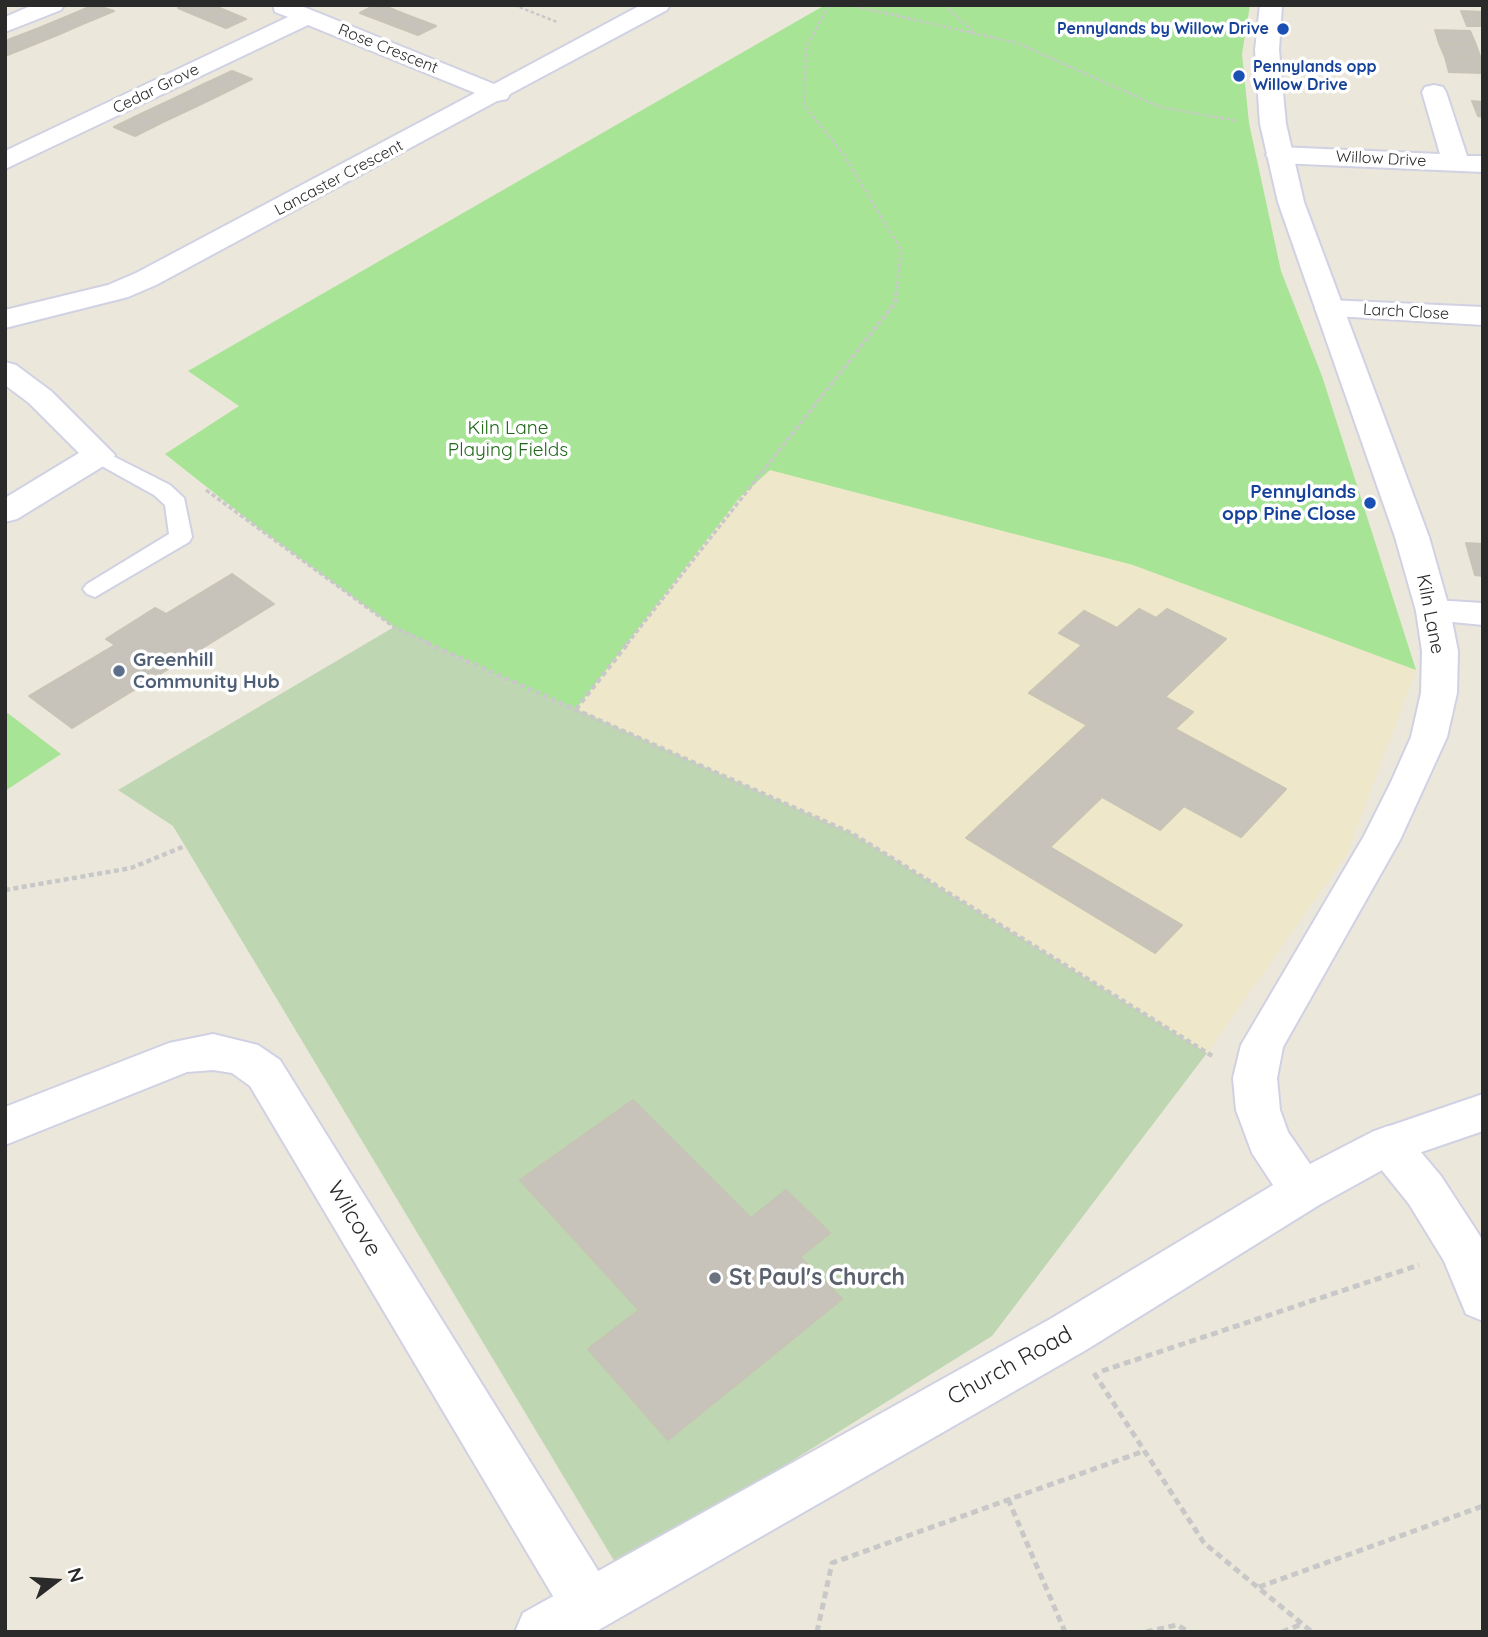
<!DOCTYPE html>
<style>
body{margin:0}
#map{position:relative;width:1488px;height:1637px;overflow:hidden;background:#ece7db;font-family:Quicksand,sans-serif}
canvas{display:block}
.frame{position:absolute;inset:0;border:7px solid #2a2a2a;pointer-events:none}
.north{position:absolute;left:21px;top:1546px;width:70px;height:70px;-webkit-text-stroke:5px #fff;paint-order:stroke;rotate:73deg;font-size:19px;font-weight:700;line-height:28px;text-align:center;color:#2a2a2a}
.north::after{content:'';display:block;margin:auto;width:24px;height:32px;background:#2a2a2a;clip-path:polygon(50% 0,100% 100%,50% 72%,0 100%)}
</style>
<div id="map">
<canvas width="1488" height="1637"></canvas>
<div class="frame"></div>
<div class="north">N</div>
</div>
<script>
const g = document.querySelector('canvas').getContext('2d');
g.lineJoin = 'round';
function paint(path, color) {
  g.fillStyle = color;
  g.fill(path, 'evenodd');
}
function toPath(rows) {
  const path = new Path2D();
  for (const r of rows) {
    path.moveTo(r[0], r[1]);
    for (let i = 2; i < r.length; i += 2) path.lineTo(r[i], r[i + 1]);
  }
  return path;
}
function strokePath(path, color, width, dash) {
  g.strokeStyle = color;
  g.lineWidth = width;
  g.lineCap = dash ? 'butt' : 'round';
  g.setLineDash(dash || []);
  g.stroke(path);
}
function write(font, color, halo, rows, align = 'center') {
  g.font = font + ' Quicksand,sans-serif';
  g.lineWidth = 7;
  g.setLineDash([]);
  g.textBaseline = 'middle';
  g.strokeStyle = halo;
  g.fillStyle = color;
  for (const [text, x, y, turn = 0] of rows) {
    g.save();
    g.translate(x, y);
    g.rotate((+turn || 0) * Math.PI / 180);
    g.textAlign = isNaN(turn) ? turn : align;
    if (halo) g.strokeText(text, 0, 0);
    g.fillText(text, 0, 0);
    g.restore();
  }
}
paint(toPath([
 [989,271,1382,566,1416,670,1347,854,1207,1053,853,834,576,709,739,498]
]), '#eee7ca');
paint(toPath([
 [825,5,1250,5,1242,54,1249,123,1281,271,1322,376,1416,670,1133,565,770,470,739,498,576,709,529,691,394,627,260,529,165,454,239,406,188,371],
 [5,711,61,754,5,791]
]), '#a7e496');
paint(toPath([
 [394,627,529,691,576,709,853,834,1207,1053,992,1336,619,1569,173,826,118,790]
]), '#bfd6b2');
const building = toPath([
 [94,5,114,11,85,23,68,16,94,5],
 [186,5,213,5,222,9,202,18,178,8,186,5],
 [375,5,382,5,407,15,389,24,360,13,375,5],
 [222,9,246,19,226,28,202,18,222,9],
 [1461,11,1483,12,1483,26,1467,26,1461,11],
 [407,15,436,26,418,35,389,24,407,15],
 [68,16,85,23,55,36,39,28,68,16],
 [39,28,55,36,25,48,8,40,39,28],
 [1435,30,1470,31,1476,45,1439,43,1435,30],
 [8,40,25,48,5,56,5,41,8,40],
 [1439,43,1476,45,1481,59,1445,57,1439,43],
 [1445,57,1481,59,1483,73,1449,72,1445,57],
 [232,71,252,79,224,93,204,84,232,71],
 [204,84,224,93,195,107,175,98,204,84],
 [175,98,195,107,165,121,145,112,175,98],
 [1472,101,1483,102,1483,117,1478,116,1472,101],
 [145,112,165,121,135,136,114,127,145,112],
 [1466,543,1483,544,1483,576,1475,575,1466,543],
 [232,574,274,604,72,728,29,696,115,645,106,639,155,608,166,614,232,574],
 [1139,609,1156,618,1167,609,1226,639,1165,697,1193,712,1175,729,1286,789,1241,837,1184,806,1160,830,1102,797,1050,847,1182,925,1155,953,966,838,1087,725,1029,693,1082,645,1059,633,1084,611,1117,628,1139,609],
 [633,1100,751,1218,786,1190,830,1233,800,1257,842,1299,668,1440,588,1349,639,1310,520,1180,633,1100]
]);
paint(building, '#c7c3bb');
strokePath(building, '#c7c3b5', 2);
const lane = toPath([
 [99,449,170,485,184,498,192,537,189,542,95,597,87,594,83,589,87,584,169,534,165,505,154,495,91,460,88,455,99,449]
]);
const street = toPath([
 [33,5,64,5,61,10,5,32,5,17,33,5],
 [273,5,299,5,494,84,641,5,670,5,667,10,510,94,507,99,497,101,156,285,128,297,5,328,5,310,108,285,136,273,475,93,308,25,5,169,5,151,288,17,275,12,273,5],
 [1434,85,1443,87,1446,92,1467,156,1483,156,1483,172,1279,163,1270,160,1266,155,1270,150,1279,147,1440,154,1422,92,1425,87,1434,85],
 [1329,300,1483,307,1483,325,1319,315,1315,309,1319,303,1329,300],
 [5,362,16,365,51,391,115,455,110,462,17,519,5,522,5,498,79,453,29,403,5,385,5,362],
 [1433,600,1483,603,1483,625,1421,619,1416,611,1421,603,1433,600],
 [213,1034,258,1045,280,1060,607,1585,615,1604,607,1623,588,1631,569,1623,250,1086,232,1073,213,1070,187,1072,5,1145,5,1107,169,1043,213,1034],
 [1388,1126,1404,1132,1441,1176,1480,1236,1483,1243,1483,1321,1466,1314,1444,1261,1409,1204,1372,1158,1366,1145,1372,1132,1388,1126]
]);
const secondary = toPath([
 [1260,5,1282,5,1279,50,1286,124,1304,202,1429,537,1450,611,1458,651,1457,693,1447,737,1400,840,1283,1047,1277,1078,1280,1110,1288,1132,1310,1164,1372,1132,1483,1094,1483,1131,1404,1158,1319,1205,1086,1350,595,1632,515,1632,523,1613,1052,1318,1273,1185,1252,1153,1236,1110,1233,1078,1241,1045,1364,836,1391,782,1411,737,1421,693,1422,651,1416,611,1395,537,1278,202,1260,124,1255,50,1260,5]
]);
strokePath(lane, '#d0d1e3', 4);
strokePath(street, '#d0d1e3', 4);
strokePath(secondary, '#d0d1e3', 4);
strokePath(toPath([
 [514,5,557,22],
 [829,5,806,48,804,105,844,155,901,250,897,288],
 [849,5,1017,43,1160,107,1238,121],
 [944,5,975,33]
]), '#c8c8c8', 2.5, [3.5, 2.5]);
strokePath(toPath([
 [206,490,394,627,431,644],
 [627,644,895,303,897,286]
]), '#c8c8c8', 3.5, [4.5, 2.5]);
strokePath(toPath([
 [427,643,853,834,1214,1057],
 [576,709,628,643],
 [5,890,131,868,185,846]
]), '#c8c8c8', 4.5, [5, 3.5]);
strokePath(toPath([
 [1102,1371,1419,1265],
 [1094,1373,1204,1543,1312,1632],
 [1008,1499,1065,1632],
 [1259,1587,1483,1506],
 [817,1632,832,1563,1144,1451],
 [1146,1632,1177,1625,1189,1632],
 [1282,1632,1302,1624]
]), '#c8c8c8', 5, [7, 4.5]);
paint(lane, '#fff');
paint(street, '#fff');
paint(secondary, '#fff');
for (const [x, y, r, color] of [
 [1283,29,7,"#1a4fb4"],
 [1239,76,7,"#1a4fb4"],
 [1370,503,7,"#1a4fb4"],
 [119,671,7,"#5c6f8a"],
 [715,1278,7,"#6b7280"]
]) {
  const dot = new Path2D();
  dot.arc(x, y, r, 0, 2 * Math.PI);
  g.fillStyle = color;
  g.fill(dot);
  strokePath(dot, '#fff', 2.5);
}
write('bold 16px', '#164399', '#fff', [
 ["Pennylands by Willow Drive",1269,29],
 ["Pennylands opp",1253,67,"left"],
 ["Willow Drive",1253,85,"left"]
], 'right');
write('16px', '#2a2a2a', '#fff', [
 ["Rose Crescent",388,49,22],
 ["Cedar Grove",156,89,-26],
 ["Willow Drive",1381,159,3],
 ["Lancaster Crescent",339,178,-28],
 ["Larch Close",1406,312,3]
]);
write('19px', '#1f6818', '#fff', [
 ["Kiln Lane",508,428],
 ["Playing Fields",508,450]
]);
write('bold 19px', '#164399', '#fff', [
 ["Pennylands",1356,492],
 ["opp Pine Close",1356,514]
], 'right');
write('19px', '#2a2a2a', '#fff', [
 ["Kiln Lane",1430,614,79]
]);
write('bold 19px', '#4e5e75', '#fff', [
 ["Greenhill",133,660],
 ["Community Hub",133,682]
], 'left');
write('23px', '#2a2a2a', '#fff', [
 ["Wilcove",354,1219,59],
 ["Church Road",1010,1366,-29]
]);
write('bold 23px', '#5b616d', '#fff', [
 ["St Paul's Church",729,1278]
], 'left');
</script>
